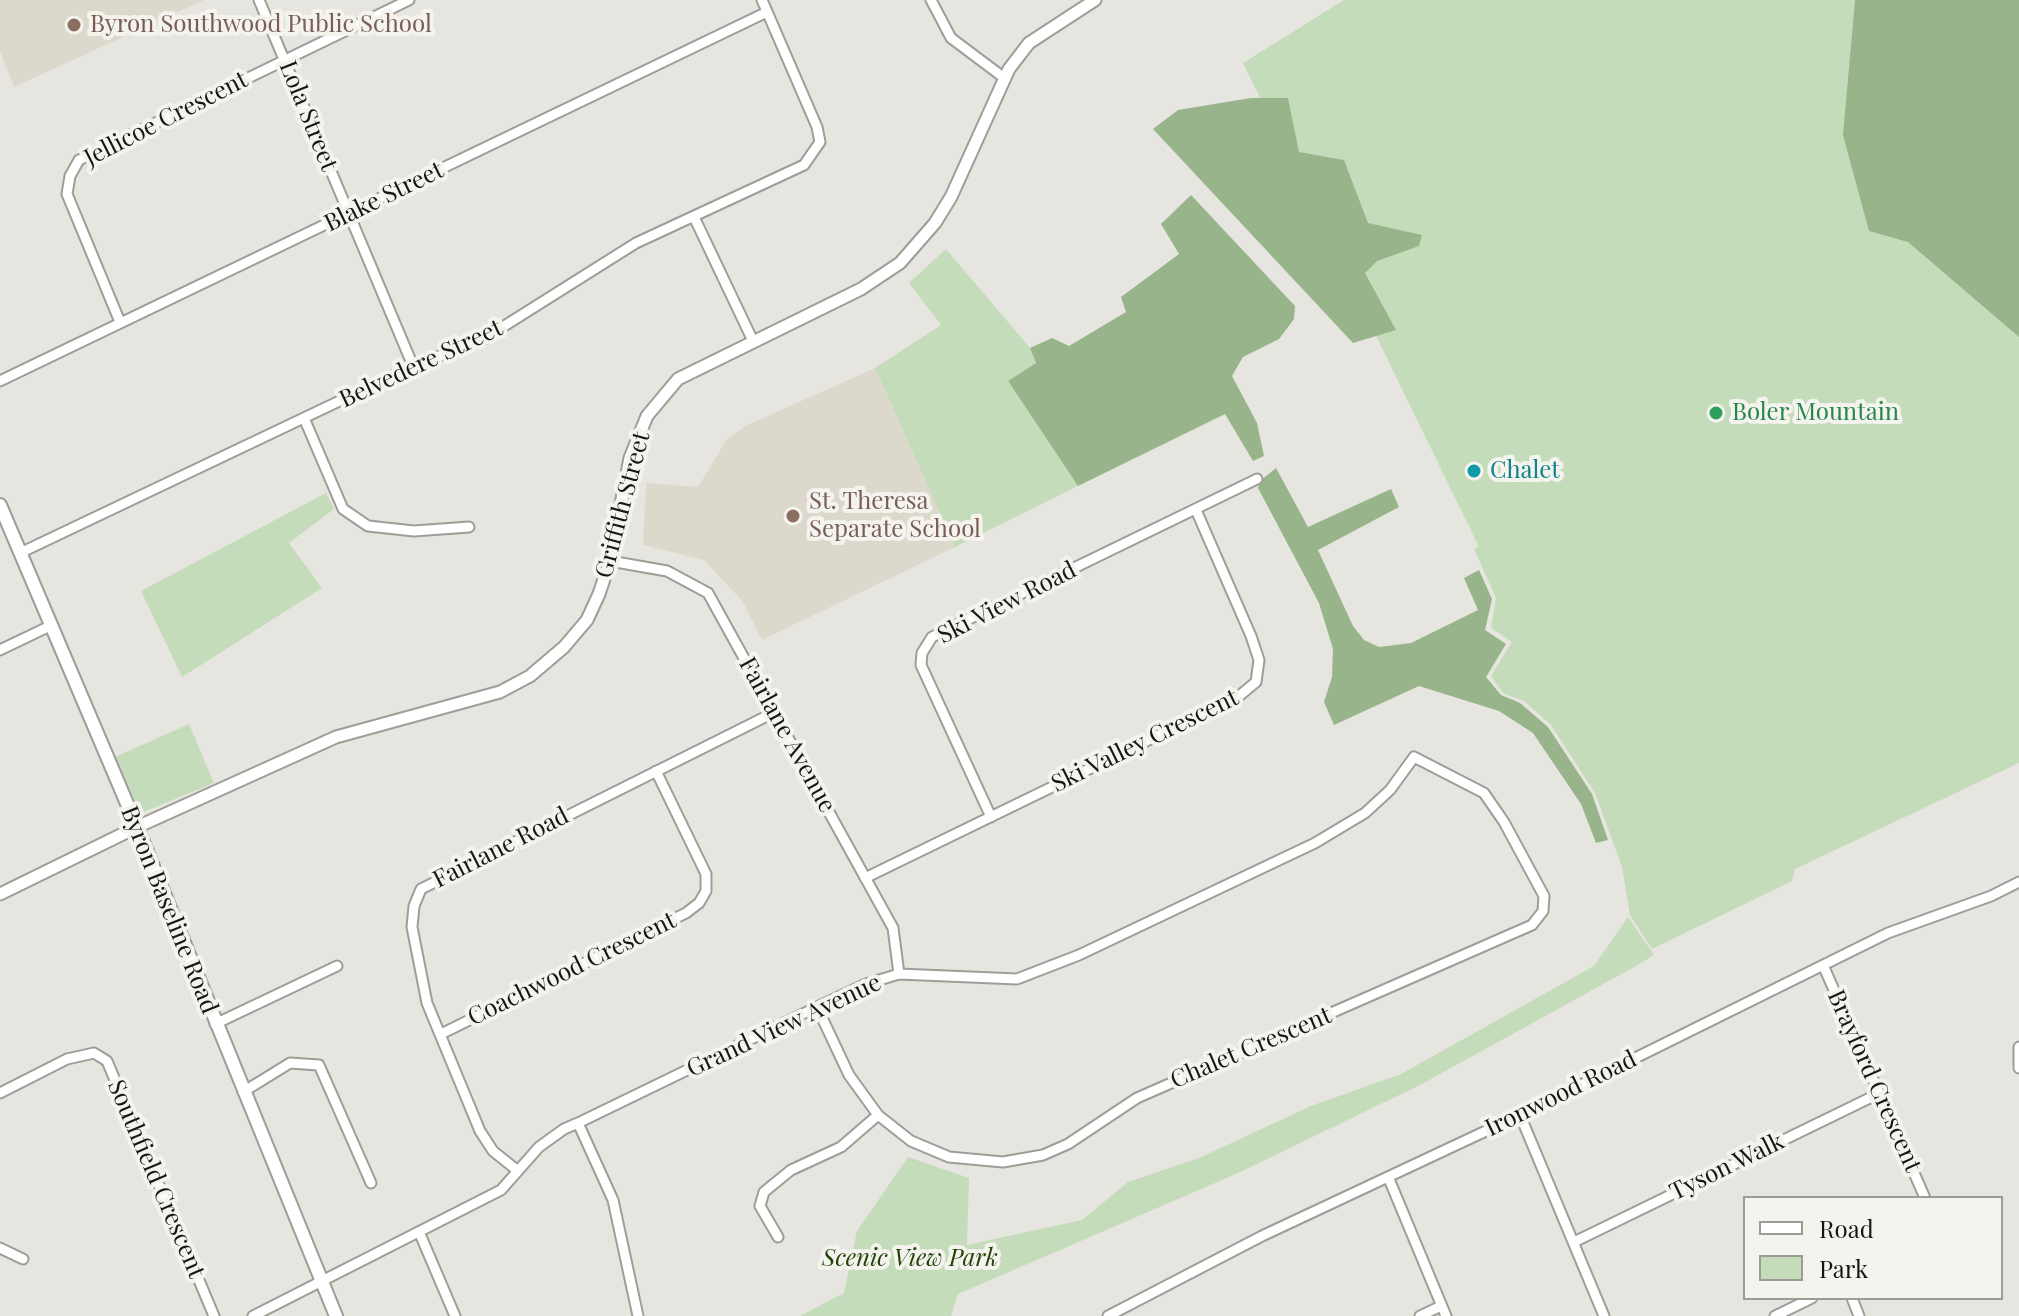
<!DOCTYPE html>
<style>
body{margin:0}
#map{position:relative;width:2019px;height:1316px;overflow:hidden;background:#e7e5df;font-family:"Playfair Display",serif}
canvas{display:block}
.legend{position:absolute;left:1743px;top:1196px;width:260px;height:104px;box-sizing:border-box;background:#f4f3ed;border:2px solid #9c9b96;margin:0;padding:10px 14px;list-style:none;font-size:24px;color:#171614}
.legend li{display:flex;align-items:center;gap:16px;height:40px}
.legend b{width:40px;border:2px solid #9c9b96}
</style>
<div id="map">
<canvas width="2019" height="1316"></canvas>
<ul class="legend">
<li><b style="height:10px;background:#fff"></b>Road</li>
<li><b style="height:22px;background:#c5dcbb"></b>Park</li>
</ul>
</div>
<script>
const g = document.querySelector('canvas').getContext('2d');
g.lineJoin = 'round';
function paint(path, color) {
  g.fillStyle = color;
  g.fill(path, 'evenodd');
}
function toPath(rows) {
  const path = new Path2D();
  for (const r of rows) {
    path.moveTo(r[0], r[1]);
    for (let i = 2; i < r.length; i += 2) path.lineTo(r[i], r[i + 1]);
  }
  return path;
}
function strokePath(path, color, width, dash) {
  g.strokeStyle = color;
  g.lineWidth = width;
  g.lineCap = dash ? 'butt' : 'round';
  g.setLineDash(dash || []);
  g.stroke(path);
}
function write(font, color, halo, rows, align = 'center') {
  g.font = font + ' "Playfair Display",serif';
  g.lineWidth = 8;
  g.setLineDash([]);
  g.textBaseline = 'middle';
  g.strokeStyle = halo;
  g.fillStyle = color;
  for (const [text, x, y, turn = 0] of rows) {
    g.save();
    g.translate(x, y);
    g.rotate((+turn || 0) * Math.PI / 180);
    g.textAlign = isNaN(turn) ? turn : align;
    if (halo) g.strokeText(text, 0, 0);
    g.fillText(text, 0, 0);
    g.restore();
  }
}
paint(toPath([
 [0,0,204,0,14,87,0,51],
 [875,368,955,547,762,640,743,602,704,560,643,545,646,483,698,487,727,439,745,426]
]), '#dcd9cc');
paint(toPath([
 [1344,0,2010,0,2019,15,2019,763,1795,869,1792,881,1652,949,1630,915,1622,867,1595,793,1551,725,1524,701,1503,693,1491,676,1512,642,1491,628,1496,598,1474,549,1479,547,1243,63],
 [946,249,1030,348,1036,363,1008,381,1078,486,955,547,875,368,941,325,909,283],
 [326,493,334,509,289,543,322,588,182,677,141,591],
 [189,724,214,783,141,813,115,757],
 [1628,917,1654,955,1636,966,1420,1085,1236,1174,958,1294,951,1316,800,1316,844,1293,857,1231,908,1157,969,1178,967,1245,1082,1220,1128,1182,1199,1158,1311,1106,1401,1074,1594,966]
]), '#c5dcbb');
paint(toPath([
 [1855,0,2019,0,2019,337,1908,242,1869,231,1843,135],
 [1251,98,1288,98,1299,152,1344,160,1368,223,1422,235,1419,246,1377,261,1365,273,1396,330,1353,343,1153,129,1178,110],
 [1191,195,1295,306,1294,319,1279,339,1243,357,1232,376,1257,423,1264,456,1253,461,1225,414,1078,486,1008,381,1036,363,1030,348,1052,338,1069,346,1126,312,1121,297,1179,254,1161,224],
 [1276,468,1308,527,1391,489,1399,507,1318,550,1353,626,1364,640,1379,647,1411,643,1478,610,1464,578,1479,570,1492,599,1485,630,1506,644,1486,677,1501,695,1520,703,1548,727,1592,794,1608,840,1596,843,1581,804,1533,733,1499,711,1419,686,1334,725,1324,702,1332,677,1333,649,1319,603,1258,488,1260,481]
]), '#98b48b');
const minor = toPath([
 [259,0,413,366],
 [931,0,951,38,1003,77],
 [694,217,753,341],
 [120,322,67,194,70,176,79,160,409,0],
 [0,381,767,12],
 [304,418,343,509,368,526,414,531,469,527],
 [20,553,413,366,482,340,636,243,804,165,820,142,817,127,762,0],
 [610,561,667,571,708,593,893,928,899,974],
 [0,650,50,626],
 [991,817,921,665,922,653,932,637,1257,479],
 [865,878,1239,696,1256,682,1259,660,1251,636,1196,510],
 [1823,965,1925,1198],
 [215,1024,337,966],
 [441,1034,686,913,699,903,706,891,706,874,656,771],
 [2019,1047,2019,1068],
 [243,1092,290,1063,319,1065,371,1183],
 [0,1093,67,1059,94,1053,107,1061,214,1316],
 [1520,1115,1604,1316],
 [578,1123,613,1200,638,1316],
 [518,1171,493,1151,480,1131,427,1003,412,927,414,906,421,889,775,712],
 [1389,1179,1446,1316],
 [420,1234,455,1316],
 [778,1237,760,1206,764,1192,791,1170,841,1147,878,1115],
 [1574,1242,1880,1093],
 [0,1248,23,1259],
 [1852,1298,1859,1316],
 [253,1316,501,1190,539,1147,564,1129,578,1123,817,1007,866,984,899,974,1017,979,1079,955,1315,843,1365,813,1390,790,1414,757,1484,793,1504,822,1544,896,1543,911,1532,925,1137,1098,1068,1144,1043,1155,1003,1162,949,1157,911,1141,878,1115,849,1075,817,1007],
 [1108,1316,1262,1236,1520,1115,1888,933,1991,896,2019,882],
 [1420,1316,1441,1306],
 [1775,1316,1812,1298]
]);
const tertiary = toPath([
 [0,894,137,827,336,737,500,692,530,676,564,647,587,620,599,594,610,561,630,458,647,416,678,379,861,289,900,263,935,223,951,197,1009,69,1029,43,1095,0]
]);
const secondary = toPath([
 [0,505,137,827,336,1316]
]);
strokePath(minor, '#9e9d97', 13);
strokePath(tertiary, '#9e9d97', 15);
strokePath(secondary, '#9e9d97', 16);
strokePath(minor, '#fff', 9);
strokePath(tertiary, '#fff', 11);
strokePath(secondary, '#fff', 12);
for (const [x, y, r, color] of [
 [74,25,8,"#8d6e63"],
 [1716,413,8,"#2e9e5b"],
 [1474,471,8,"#0f9aa8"],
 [793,516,8,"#8d6e63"]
]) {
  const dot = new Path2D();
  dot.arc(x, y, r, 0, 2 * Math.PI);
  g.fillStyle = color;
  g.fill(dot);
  strokePath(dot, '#f4f3ed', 3);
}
write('24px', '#785e54', '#f4f3ed', [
 ["Byron Southwood Public School",90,25],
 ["St. Theresa",809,502],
 ["Separate School",809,530]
], 'left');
write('24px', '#171614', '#f4f3ed', [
 ["Lola Street",308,116,68],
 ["Jellicoe Crescent",166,119,-27],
 ["Blake Street",384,197,-26],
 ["Belvedere Street",421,364,-25],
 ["Griffith Street",623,505,-75],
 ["Ski View Road",1007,603,-27],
 ["Fairlane Avenue",787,735,61],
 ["Ski Valley Crescent",1145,741,-26],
 ["Fairlane Road",501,848,-27],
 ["Byron Baseline Road",169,910,68],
 ["Coachwood Crescent",572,969,-26],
 ["Grand View Avenue",784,1026,-25],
 ["Chalet Crescent",1251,1048,-23],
 ["Brayford Crescent",1874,1081,66],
 ["Ironwood Road",1561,1094,-26],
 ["Tyson Walk",1727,1167,-26],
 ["Southfield Crescent",156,1179,67]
]);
write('24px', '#27864d', '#f4f3ed', [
 ["Boler Mountain",1732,413]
], 'left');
write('24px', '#0d838f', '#f4f3ed', [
 ["Chalet",1490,471]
], 'left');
write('italic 24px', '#204308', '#f4f3ed', [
 ["Scenic View Park",910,1259]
]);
</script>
